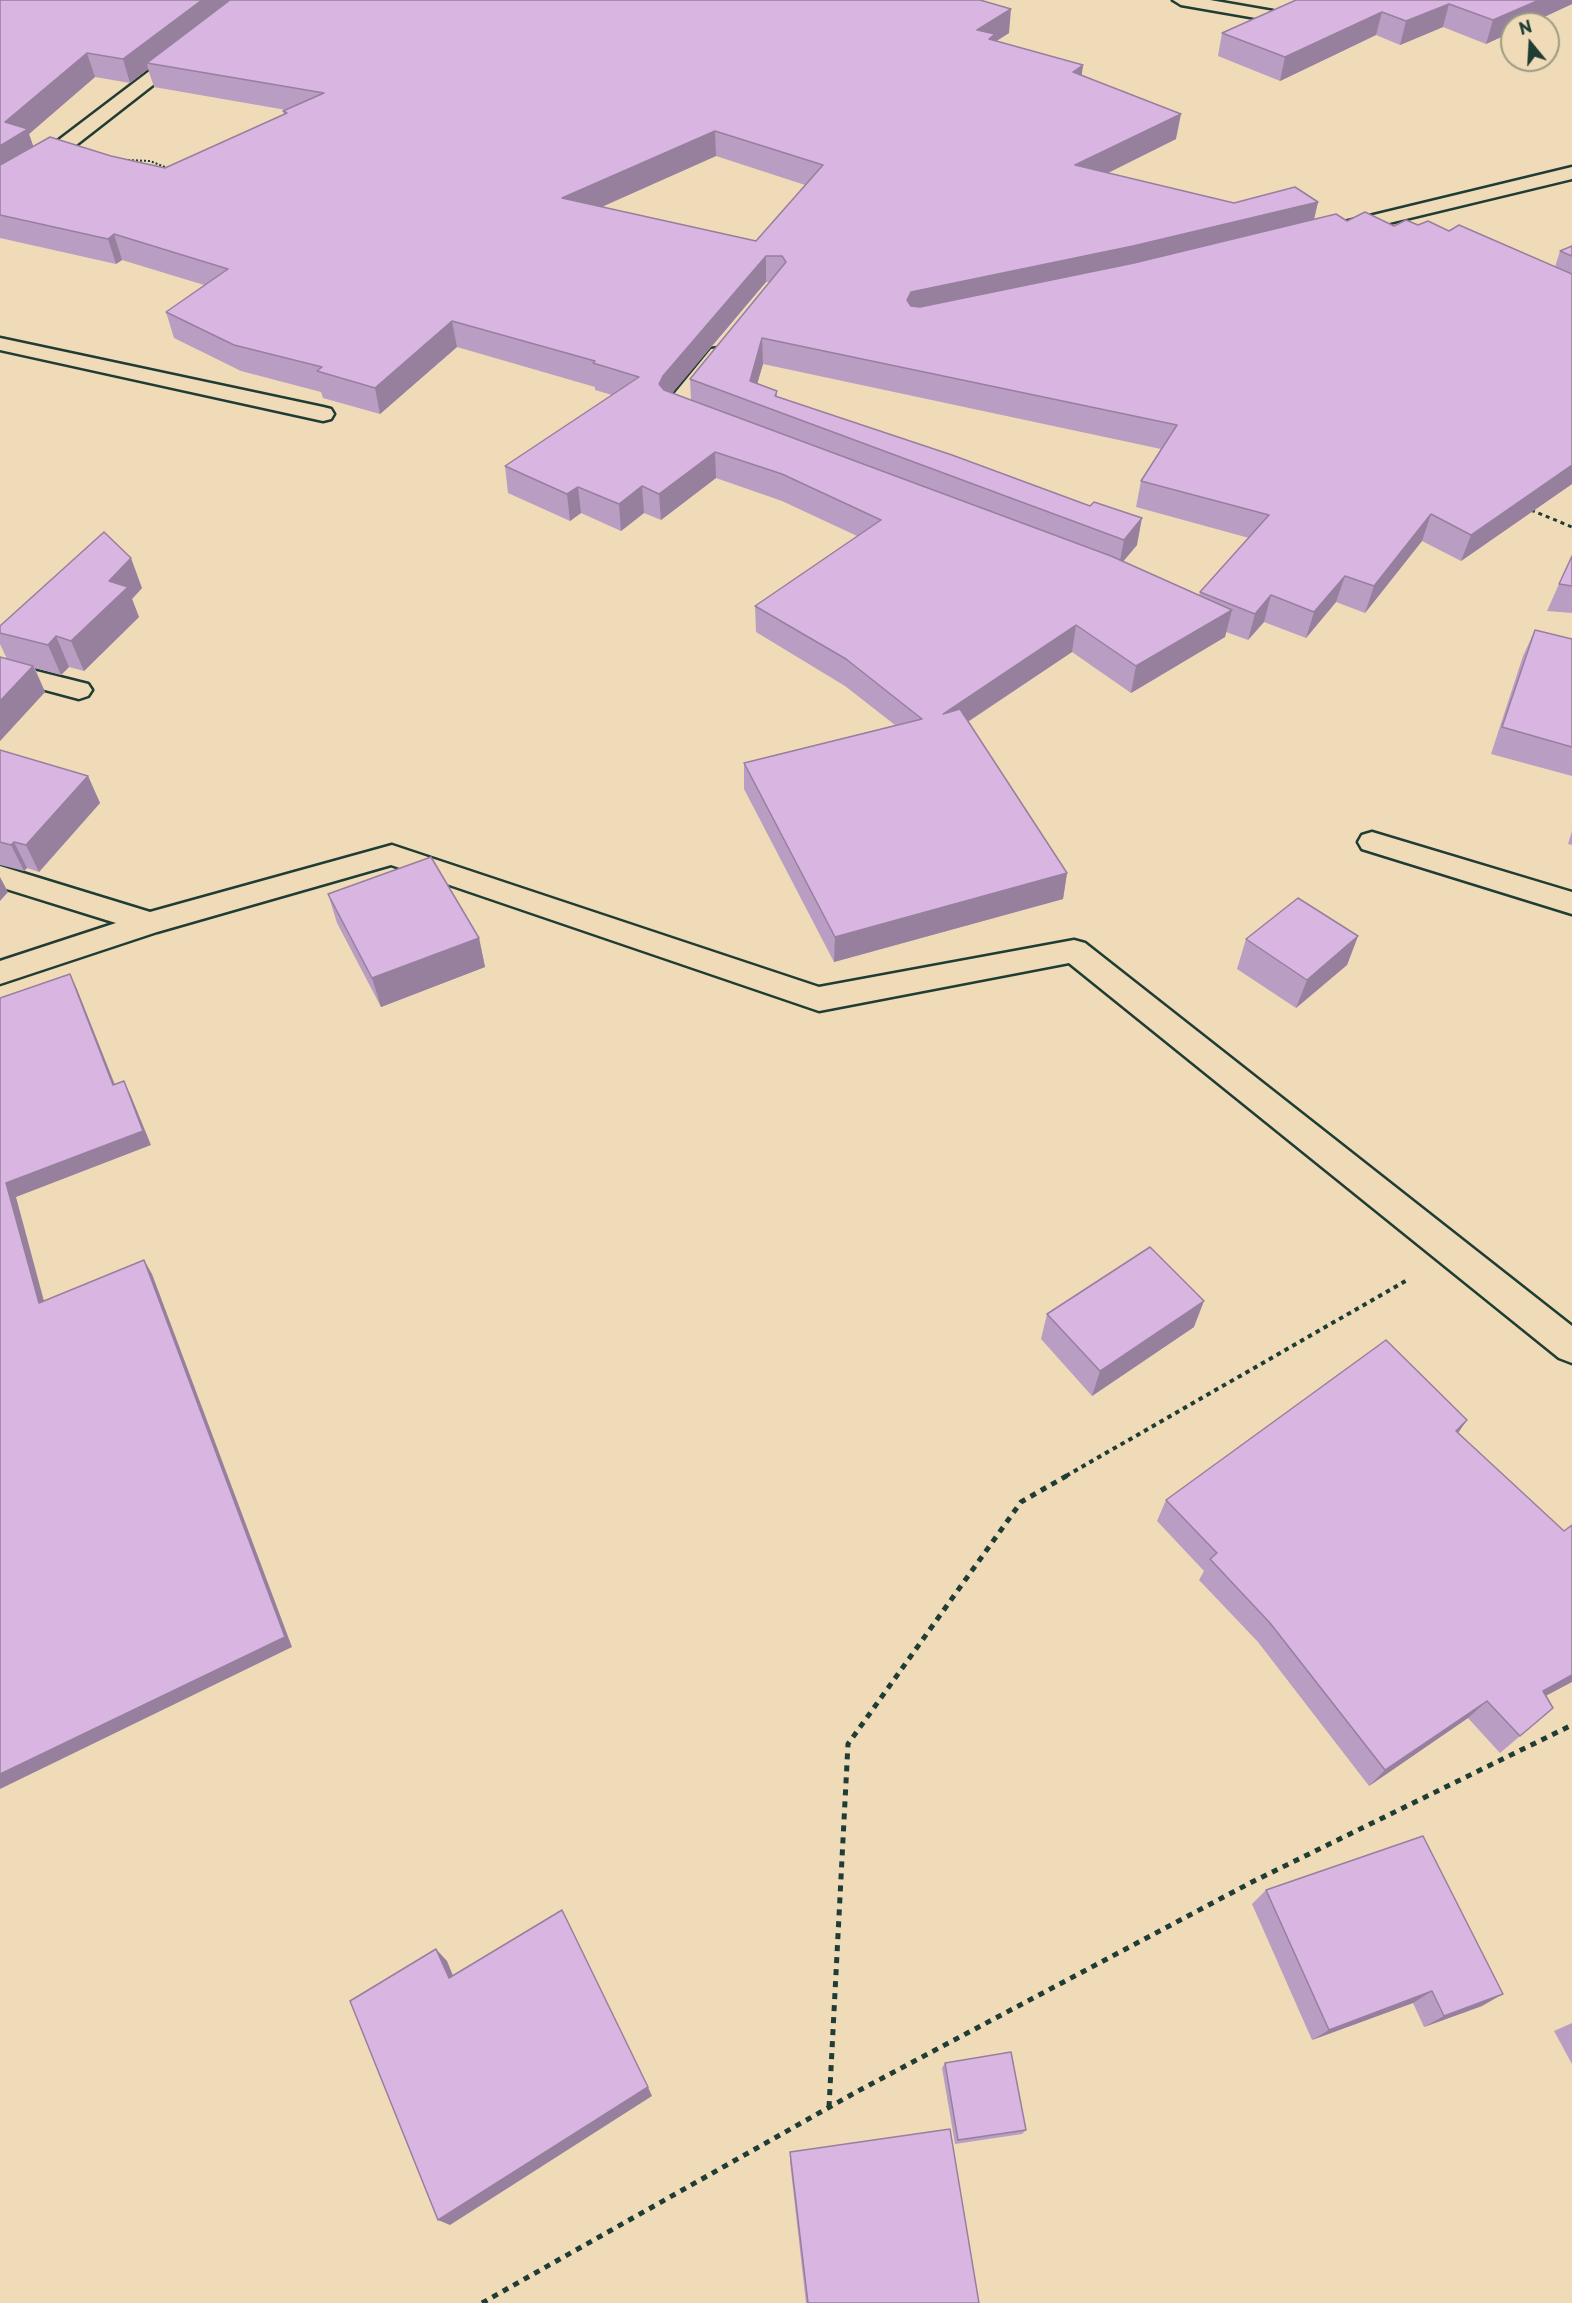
<!DOCTYPE html>
<style>
body{margin:0}
#map{position:relative;width:1572px;height:2303px;overflow:hidden;background:#f0dbb9;font-family:"Playpen Sans",sans-serif}
canvas{display:block}
.north{position:absolute;left:1500px;top:12px;width:60px;height:60px;box-sizing:border-box;background:#f0dbb9;border:2px solid #9c9c84;border-radius:50%;rotate:342deg;font-size:16px;font-weight:700;line-height:24px;text-align:center;color:#1f3d34}
.north::after{content:'';display:block;margin:auto;width:21px;height:27px;background:#1f3d34;clip-path:polygon(50% 0,100% 100%,50% 72%,0 100%)}
</style>
<div id="map">
<canvas width="1572" height="2303"></canvas>
<div class="north">N</div>
</div>
<script>
const g = document.querySelector('canvas').getContext('2d');
g.lineJoin = 'round';
function toPath(rows) {
  const path = new Path2D();
  for (const r of rows) {
    path.moveTo(r[0], r[1]);
    for (let i = 2; i < r.length; i += 2) path.lineTo(r[i], r[i + 1]);
  }
  return path;
}
function strokePath(path, color, width, dash) {
  g.strokeStyle = color;
  g.lineWidth = width;
  g.lineCap = dash ? 'butt' : 'round';
  g.setLineDash(dash || []);
  g.stroke(path);
}
function paint(path, color) {
  g.fillStyle = color;
  g.fill(path, 'evenodd');
}
const minor = toPath([
 [243,0,262,0,53,163,0,193,0,179,39,155,243,0],
 [1173,0,1210,0,1273,11,1281,16,1273,21,1181,5,1173,0],
 [1572,167,1572,179,1335,236,1328,234,1325,230,1328,226,1572,167],
 [0,338,323,407,331,409,334,414,331,419,323,421,0,350,0,338],
 [719,348,727,349,730,354,688,406,711,414,714,419,711,424,703,426,666,414,663,409,666,404,711,349,719,348],
 [0,662,88,684,92,690,88,696,79,699,0,678,0,662],
 [1372,832,1572,892,1572,914,1362,849,1358,842,1362,835,1372,832],
 [392,845,819,987,1074,940,1085,943,1572,1326,1572,1363,1559,1358,1069,963,819,1011,391,865,157,932,0,984,0,961,116,923,0,887,0,866,150,912,392,845]
]);
strokePath(minor, '#1f3d34', 5);
strokePath(toPath([
 [128,160,150,161,170,169]
]), '#1f3d34', 2, [2, 2]);
strokePath(toPath([
 [1531,510,1572,527]
]), '#1f3d34', 3, [4, 4]);
strokePath(toPath([
 [1066,1476,1409,1279]
]), '#1f3d34', 4, [4.5, 4.5]);
strokePath(toPath([
 [829,2107,848,1744,1021,1502,1068,1475],
 [482,2303,858,2091,1252,1882,1572,1725]
]), '#1f3d34', 5, [6, 6]);
paint(minor, '#f0dbb9');
paint(toPath([
 [0,0,1009,33,996,41,1083,65,1081,75,1176,139,1107,173,1234,203,1318,202,1314,219,1347,221,1394,226,1418,225,1449,231,1555,267,1560,251,1572,246,1572,484,1461,561,1422,541,1365,613,1336,602,1306,638,1264,622,1248,640,1226,632,1225,637,1131,693,1072,652,968,722,1067,873,1063,899,834,962,744,789,744,763,895,725,845,686,756,632,755,606,857,536,782,501,716,478,661,520,644,513,621,531,581,513,570,521,508,493,505,466,612,395,595,390,595,387,457,347,380,414,323,398,321,392,241,371,174,338,166,312,204,285,122,260,116,264,0,238],
 [148,69,154,87,286,110,283,111,284,115,165,168,111,156,33,146,29,134,95,77,130,83],
 [716,156,805,185,756,241,602,207],
 [766,282,770,282,690,379,691,400,672,393],
 [763,364,1161,449,1141,481,1136,507,1249,538,1200,592,1199,596,1123,562,1137,545,777,397,777,391,757,383],
 [1296,0,1572,0,1572,4,1529,24,1512,24,1512,32,1486,44,1443,27,1400,45,1376,35,1280,81,1218,56,1222,33],
 [1572,556,1572,613,1547,611,1559,584],
 [142,588,132,599,139,617,84,671,69,667,61,675,35,668,45,692,0,741,0,657,7,659,0,644,0,626],
 [1535,630,1572,639,1572,776,1491,754,1523,656],
 [0,750,88,776,100,803,39,872,27,868,24,871,0,865],
 [1572,831,1572,845,1568,844],
 [328,894,479,938,485,967,381,1007,337,923],
 [1358,936,1347,965,1296,1008,1237,969,1246,939],
 [1047,1314,1194,1327,1092,1396,1041,1339],
 [1467,1420,1458,1433,1546,1696,1553,1708,1500,1753,1468,1718,1369,1786,1258,1642,1199,1580,1204,1571,1157,1521,1166,1500],
 [1266,1890,1482,2006,1424,2027,1413,2003,1312,2040,1252,1904],
 [1572,2023,1572,2064,1554,2031],
 [945,2063,1026,2130,1022,2134,955,2144,942,2068],
 [790,2152,979,2303,806,2303,790,2162]
]), '#ba9dc2');
paint(toPath([
 [202,0,239,0,147,63,148,69,130,83,123,59],
 [1539,0,1572,0,1572,4,1529,24,1512,24,1512,32,1486,44,1493,20],
 [1449,4,1443,27,1400,45,1406,21],
 [1011,9,1009,33,995,42,993,58,977,30],
 [1382,12,1376,35,1280,81,1285,57],
 [87,53,95,77,29,134,36,154,0,176,0,146,5,122],
 [1083,65,1080,89,1073,72],
 [1181,114,1176,139,1072,191,1075,165],
 [715,131,716,156,565,223,562,198],
 [1318,202,1312,228,910,318,907,300,911,292],
 [114,234,122,260,116,264,108,239],
 [766,256,766,282,664,403,659,384,663,376],
 [452,321,457,347,380,414,375,388],
 [762,338,763,364,752,402,750,381],
 [715,452,716,478,661,520,659,494],
 [1572,465,1572,484,1461,561,1471,535],
 [642,486,644,513,621,531,619,504],
 [578,487,581,513,570,521,567,494],
 [1431,514,1422,541,1365,613,1374,586],
 [1142,518,1137,545,1119,566,1124,540],
 [131,558,142,588,132,599,139,617,84,671,71,641,109,581],
 [1345,576,1336,602,1306,638,1314,612],
 [1271,595,1264,622,1248,640,1255,614],
 [1232,610,1225,637,1131,693,1136,666],
 [1076,625,1072,652,940,740,943,714],
 [56,636,69,667,61,675,48,645],
 [33,666,45,692,0,741,0,701],
 [88,776,100,803,39,872,26,845],
 [14,842,27,868,24,871,11,845],
 [1067,873,1063,899,834,962,835,937],
 [0,877,8,892,0,901],
 [1358,936,1347,965,1296,1008,1307,980],
 [479,938,485,967,381,1007,372,978],
 [70,974,77,989,121,1100,113,1085],
 [124,1081,131,1096,151,1145,16,1197,48,1316,39,1303,6,1183],
 [144,1260,152,1274,292,1647,0,1789,0,1774],
 [1204,1301,1194,1327,1092,1396,1100,1371],
 [1467,1420,1451,1443,1456,1431],
 [1572,1675,1572,1682,1523,1708,1543,1691],
 [1487,1701,1468,1718,1369,1786,1385,1770],
 [436,1949,447,1961,459,1990,449,1978],
 [1432,1991,1413,2003,1312,2040,1329,2030],
 [1503,1994,1482,2006,1424,2027,1444,2016],
 [648,2087,652,2096,450,2225,438,2220]
]), '#977f9e');
const building = toPath([
 [0,0,202,0,123,59,87,53,5,122,28,129,0,146,0,0],
 [230,0,980,0,1011,9,977,30,995,34,989,39,1083,65,1073,72,1181,114,1075,165,1234,203,1295,187,1318,202,1133,246,911,292,907,300,911,306,920,307,1134,263,1336,214,1347,221,1365,212,1394,226,1406,220,1418,225,1428,221,1449,231,1459,225,1572,274,1572,465,1471,535,1431,514,1374,586,1345,576,1314,612,1271,595,1255,614,1200,592,1269,515,1141,481,1177,425,762,338,750,381,777,391,775,396,952,455,1090,506,1094,502,1142,518,1124,540,690,379,786,262,782,256,766,256,663,376,659,384,664,390,1111,556,1232,610,1136,666,1076,625,943,714,960,709,1067,873,835,937,744,763,922,719,846,659,755,606,881,520,782,474,715,452,659,494,642,486,619,504,578,487,567,494,505,466,639,377,593,363,595,361,452,321,375,388,317,371,322,367,234,345,166,312,228,269,114,234,108,239,0,215,0,165,50,137,111,156,165,168,287,113,283,111,324,93,147,63,230,0],
 [715,131,823,165,756,241,562,198,715,131],
 [1296,0,1539,0,1493,20,1449,4,1406,21,1382,12,1285,57,1222,33,1296,0],
 [1572,246,1572,256,1560,251,1572,246],
 [104,532,131,558,109,581,128,587,71,641,56,636,48,645,0,633,0,626,104,532],
 [1572,556,1572,586,1559,584,1572,556],
 [1535,630,1572,639,1572,747,1502,727,1535,630],
 [0,657,33,666,0,701,0,657],
 [0,750,88,776,26,845,14,842,11,845,0,842,0,750],
 [431,857,479,938,372,978,328,894,431,857],
 [1298,898,1358,936,1307,980,1246,939,1298,898],
 [70,974,113,1085,124,1081,143,1131,6,1183,39,1303,144,1260,285,1637,0,1774,0,998,70,974],
 [1150,1247,1204,1301,1100,1371,1047,1314,1150,1247],
 [1386,1340,1467,1420,1456,1431,1564,1531,1572,1525,1572,1675,1543,1691,1553,1708,1520,1736,1487,1701,1385,1770,1270,1623,1210,1559,1217,1553,1166,1500,1386,1340],
 [1423,1836,1503,1994,1444,2016,1432,1991,1329,2030,1266,1890,1423,1836],
 [562,1910,648,2087,438,2220,350,2001,436,1949,449,1978,562,1910],
 [1011,2052,1026,2130,958,2140,945,2063,1011,2052],
 [950,2129,979,2303,808,2303,790,2152,950,2129]
]);
paint(building, '#d8b6e1');
strokePath(building, '#977f9e', 1.5);
</script>
